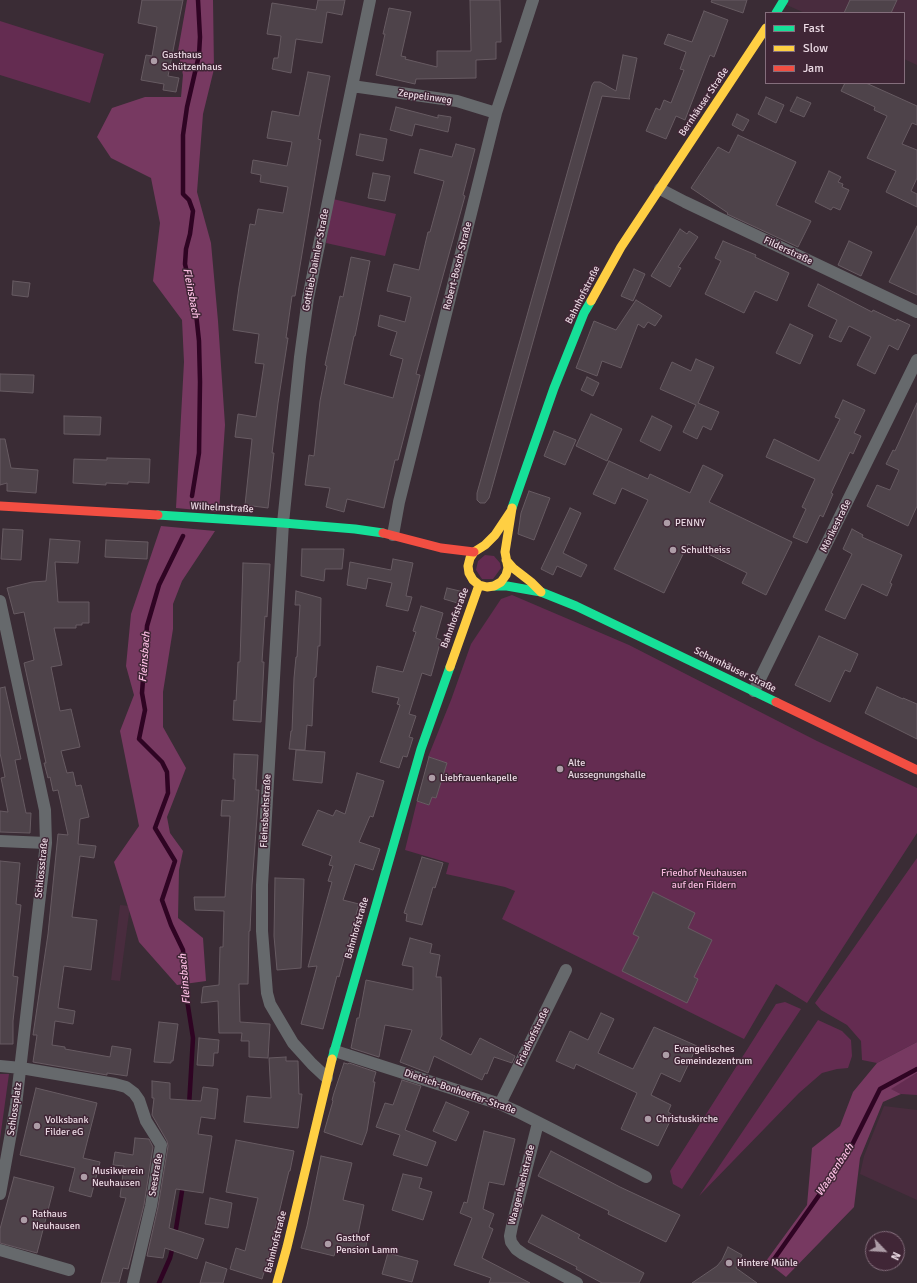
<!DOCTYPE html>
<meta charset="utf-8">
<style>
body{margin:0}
#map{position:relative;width:917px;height:1283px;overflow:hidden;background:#3a2c35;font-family:Signika,sans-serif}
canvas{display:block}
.legend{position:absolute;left:765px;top:12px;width:140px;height:72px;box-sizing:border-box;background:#402636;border:1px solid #846e7c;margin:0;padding:5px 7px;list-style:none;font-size:12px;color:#ebdae4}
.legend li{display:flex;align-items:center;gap:8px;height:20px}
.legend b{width:20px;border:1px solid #846e7c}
.north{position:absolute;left:865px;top:1231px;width:40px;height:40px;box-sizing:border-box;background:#402636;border:1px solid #846e7c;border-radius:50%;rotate:115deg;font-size:11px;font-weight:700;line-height:16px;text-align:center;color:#ebdae4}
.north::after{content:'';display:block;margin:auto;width:14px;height:18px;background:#ad9da7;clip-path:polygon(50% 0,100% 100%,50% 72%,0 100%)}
</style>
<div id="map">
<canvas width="917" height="1283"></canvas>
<ul class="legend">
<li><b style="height:5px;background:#16e098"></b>Fast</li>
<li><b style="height:5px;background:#ffcf43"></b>Slow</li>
<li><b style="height:5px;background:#f24e42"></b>Jam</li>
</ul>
<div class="north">N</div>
</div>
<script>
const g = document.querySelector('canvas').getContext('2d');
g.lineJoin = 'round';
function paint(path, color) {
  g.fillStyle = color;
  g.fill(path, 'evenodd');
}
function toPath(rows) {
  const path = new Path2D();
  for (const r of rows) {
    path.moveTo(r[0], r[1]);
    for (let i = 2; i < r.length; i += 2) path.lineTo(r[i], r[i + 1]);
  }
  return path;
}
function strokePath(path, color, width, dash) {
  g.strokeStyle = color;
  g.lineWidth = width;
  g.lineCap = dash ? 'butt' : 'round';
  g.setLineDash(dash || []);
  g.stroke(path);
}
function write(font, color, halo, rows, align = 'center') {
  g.font = font + ' Signika,sans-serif';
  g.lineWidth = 3;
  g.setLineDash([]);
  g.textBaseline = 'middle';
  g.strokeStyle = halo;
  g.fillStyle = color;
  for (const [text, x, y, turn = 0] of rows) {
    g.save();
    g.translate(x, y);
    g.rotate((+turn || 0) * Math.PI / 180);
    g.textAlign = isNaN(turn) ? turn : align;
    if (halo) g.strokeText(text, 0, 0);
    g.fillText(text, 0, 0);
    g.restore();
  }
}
paint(toPath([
 [784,0,917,0,917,65,904,59,904,13,805,13,782,3],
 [120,905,130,906,120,981,111,980],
 [884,1106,917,1110,917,1200,860,1174,864,1156]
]), '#492c3e');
paint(toPath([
 [0,21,104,54,90,103,0,75],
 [333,199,396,214,385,256,326,243],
 [485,555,494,556,500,563,501,568,493,579,482,579,476,570,478,561],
 [512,595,629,645,817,741,917,788,917,833,807,1003,776,984,744,1039,502,919,515,891,505,887,446,874,449,863,405,850,417,801,429,805,432,797,436,798,447,764,428,757,451,700,471,644,501,599],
 [917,858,917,1042,877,1063,862,1060,861,1041,847,1025,821,1010,815,1003],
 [785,1002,801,1009,682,1189,673,1184,670,1171,776,1004],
 [818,1020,842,1031,851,1040,852,1056,848,1068,837,1069,822,1073,799,1093,699,1196],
 [917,1073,917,1095,901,1094,890,1089],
 [0,1074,9,1074,0,1139]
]), '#642c51');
paint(toPath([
 [187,0,213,0,214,69,203,114,197,192,211,243,218,321,225,425,219,512,176,508,184,362,182,320,153,281,160,223,151,178,111,158,97,137,112,108,145,97,181,97,183,75,178,51],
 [161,526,215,531,182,581,173,604,173,629,163,692,163,727,186,768,167,817,170,833,183,851,179,870,178,918,203,938,206,981,177,985,139,942,114,862,139,826,120,731,134,695,126,666,131,614],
 [917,1042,917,1073,891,1089,901,1094,883,1102,860,1158,854,1207,786,1277,766,1261,807,1205,812,1148,840,1126,853,1092,877,1063]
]), '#773961');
strokePath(toPath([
 [192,496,199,453,200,382,199,341,196,313,185,264,186,249,190,234,193,211,189,200,183,194,183,135,187,107,199,55,200,37,198,0],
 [183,536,159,585,147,626,142,693,145,710,139,739,162,762,167,772,168,793,155,828,175,861,162,900,171,925,183,950,187,1000,193,1038,189,1106],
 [175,1235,183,1185],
 [772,1262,846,1157,880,1089,917,1069],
 [159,1283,170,1258,173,1246]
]), '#2f0423', 4.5);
const building = toPath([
 [142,0,183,0,168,76,179,78,176,92,163,90,164,84,141,80,146,55,152,56,157,27,138,23,142,0],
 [318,0,345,0,342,15,327,12,322,43,296,39,291,73,272,69,274,58,278,58,281,36,267,34,272,3,316,10,318,0],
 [470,0,500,0,501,42,496,42,496,59,476,60,476,78,416,79,415,84,376,75,385,34,383,34,389,8,411,12,401,56,406,57,405,59,437,67,437,51,471,51,470,0],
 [712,0,747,0,743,13,711,2,712,0],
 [850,0,897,0,891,13,844,13,850,0],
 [704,11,728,20,714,57,710,55,685,120,676,116,666,139,646,131,656,108,660,110,664,100,671,103,684,70,680,69,686,52,664,44,668,34,692,42,704,11],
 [623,55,637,58,629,98,630,99,602,96,489,498,485,503,480,503,477,500,477,493,592,85,594,82,600,82,616,91,623,55],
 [308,72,330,76,318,139,321,140,295,296,292,296,286,338,288,338,278,403,272,453,274,453,268,508,245,505,252,439,235,437,238,414,256,417,264,364,255,363,259,334,233,330,239,287,250,224,255,225,258,209,283,213,288,187,260,182,261,175,251,173,253,160,287,166,292,142,267,138,272,111,299,116,308,72],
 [845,83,866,83,917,106,917,125,912,123,902,144,917,150,917,178,911,191,917,194,917,207,886,192,896,171,867,158,887,116,874,110,875,107,841,91,845,83],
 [766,97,784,105,776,123,758,114,766,97],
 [797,97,811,103,804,117,790,111,797,97],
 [396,107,438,118,438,115,451,117,448,132,415,124,412,136,390,130,396,107],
 [737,114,749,120,743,131,732,125,737,114],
 [360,134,387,139,383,161,356,155,360,134],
 [738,135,796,162,776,205,811,221,798,247,727,214,728,213,691,188,718,147,729,153,738,135],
 [456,144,475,149,463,195,465,196,416,374,420,375,398,460,395,460,384,508,347,499,344,512,326,507,330,488,305,485,309,455,314,456,320,401,327,366,325,365,340,296,343,297,351,257,370,261,355,336,354,336,344,384,393,398,403,359,390,355,397,332,378,326,380,315,405,322,411,297,387,291,394,264,419,270,428,232,430,232,444,181,414,173,420,149,452,157,456,144],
 [829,171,841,177,838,182,843,184,842,187,849,190,840,210,833,207,831,210,815,202,829,171],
 [373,173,390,176,385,201,368,198,373,173],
 [917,226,917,295,889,282,917,226],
 [680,229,687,234,689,231,698,237,678,267,681,268,670,287,651,276,680,229],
 [723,241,756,255,755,257,789,273,777,301,755,291,744,313,705,294,721,261,715,258,723,241],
 [849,241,872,252,861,276,838,265,849,241],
 [634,269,645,274,633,301,621,296,634,269],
 [13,281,30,283,28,297,12,295,13,281],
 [818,284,872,312,873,310,896,321,897,319,910,325,898,350,889,345,875,374,857,365,871,337,849,326,841,342,829,337,837,320,808,306,818,284],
 [636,300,662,316,655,326,648,322,644,328,638,324,621,368,602,361,597,376,576,368,594,321,616,330,636,300],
 [790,324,813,335,800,364,776,353,790,324],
 [696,359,714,367,698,403,719,412,711,430,703,426,697,439,683,432,696,405,660,389,672,362,691,371,696,359],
 [0,374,34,375,33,393,0,391,0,374],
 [587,377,599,383,593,396,581,390,587,377],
 [843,400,865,410,854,433,861,436,853,454,850,452,831,493,833,494,823,517,820,515,807,543,793,537,806,509,802,507,815,479,766,457,774,439,819,461,840,419,835,417,843,400],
 [917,403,917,506,908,526,867,506,877,485,890,490,899,470,886,464,893,450,895,451,917,403],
 [591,414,622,429,607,461,576,446,591,414],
 [64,416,101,417,100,435,64,434,64,416],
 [652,416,672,426,660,451,640,441,652,416],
 [554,431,576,440,565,465,544,456,554,431],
 [0,439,5,439,11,468,38,470,36,493,7,491,7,483,0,485,0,439],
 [107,458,150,459,149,483,128,482,128,484,106,483,106,485,73,483,74,459,107,460,107,458],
 [609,461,648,479,650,474,690,493,703,465,723,475,709,502,792,542,766,595,742,583,747,573,688,544,664,593,614,569,648,500,622,488,615,504,593,494,609,461],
 [529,491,550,498,534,540,518,534,521,513,529,491],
 [570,508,581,513,563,553,587,565,581,577,557,566,553,575,541,569,570,508],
 [3,529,23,530,21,560,1,559,3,529],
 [852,529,863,535,862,537,902,555,890,583,892,584,887,596,862,584,845,619,825,610,852,554,843,549,852,529],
 [50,539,80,541,78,563,55,562,58,602,89,602,89,623,82,623,82,625,76,625,76,628,54,628,62,665,51,667,60,711,71,709,80,747,61,751,67,773,73,772,76,786,81,785,89,817,80,819,78,844,96,846,94,858,80,856,72,917,97,920,91,970,64,966,58,1008,75,1011,73,1024,55,1021,52,1045,65,1047,65,1049,110,1057,112,1046,131,1049,127,1076,107,1073,107,1075,33,1062,37,1035,33,1035,48,934,58,834,68,835,58,790,53,791,50,777,48,778,44,763,46,763,24,663,34,660,24,612,14,614,7,588,32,582,46,581,50,539],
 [106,540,148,542,147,559,105,557,106,540],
 [302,549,344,549,342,569,325,569,324,581,301,576,302,549],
 [393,559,413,563,406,596,412,597,408,611,386,606,392,583,368,578,366,589,347,585,350,562,391,570,393,559],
 [243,563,270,564,267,617,265,616,262,662,264,662,261,722,233,720,234,700,236,701,238,662,240,662,243,563],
 [447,588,464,592,461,604,444,599,447,588],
 [296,591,321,598,320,646,318,646,316,677,314,678,312,726,307,725,305,750,289,749,291,731,292,731,294,678,296,657,297,657,300,605,295,605,296,591],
 [421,606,443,613,436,638,441,640,431,676,422,673,409,714,416,716,409,737,413,738,407,757,403,756,399,768,380,762,400,705,397,704,399,698,372,692,377,666,403,672,416,632,413,631,421,606],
 [819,636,858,654,850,672,845,670,830,702,795,685,819,636],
 [5,687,21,759,15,760,26,813,31,813,30,833,0,832,0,811,8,812,1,778,5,777,0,753,0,688,5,687],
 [877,687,903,699,903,698,917,704,917,739,865,713,877,687],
 [296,750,325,752,322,783,293,780,296,750],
 [234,754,258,755,256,790,259,790,252,885,250,931,249,931,248,984,239,984,240,1022,270,1024,268,1058,249,1057,249,1041,241,1041,242,1033,219,1033,218,1001,201,1003,203,987,219,985,220,947,223,947,224,911,195,910,194,897,225,897,230,816,221,816,222,800,234,801,235,779,233,779,234,754],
 [429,757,447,763,436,798,432,797,429,805,417,801,429,757],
 [357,773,384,781,373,817,370,816,359,842,380,849,373,870,355,864,343,900,359,904,339,977,337,976,323,1029,301,1024,317,966,308,967,332,882,328,881,333,866,329,865,332,856,302,845,318,810,333,816,336,810,345,814,357,773],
 [422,857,443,863,435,888,433,887,422,925,406,921,407,914,404,913,422,857],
 [0,861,20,863,16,904,21,905,13,976,18,977,13,1021,13,1044,0,1044,0,861],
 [275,878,304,879,301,968,277,970,274,936,275,878],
 [653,892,695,913,688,928,712,940,694,977,698,979,687,1003,622,971,639,937,633,934,653,892],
 [410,938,432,944,430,953,440,955,436,977,441,977,442,1035,440,1039,471,1055,480,1038,515,1056,512,1063,494,1057,487,1074,485,1073,482,1080,434,1056,428,1073,426,1072,400,1062,412,1030,385,1025,379,1057,351,1048,357,1018,359,1018,366,980,413,990,413,967,402,965,410,938],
 [601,1013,614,1019,598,1053,633,1069,654,1027,697,1046,680,1082,661,1073,651,1095,671,1105,668,1112,673,1115,658,1146,621,1129,637,1093,576,1064,574,1069,556,1061,570,1031,588,1040,601,1013],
 [159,1022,178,1024,173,1061,171,1061,171,1063,154,1062,159,1022],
 [199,1038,219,1040,218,1053,214,1053,213,1066,197,1065,199,1038],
 [286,1057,286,1061,298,1061,299,1094,302,1094,298,1128,244,1122,247,1096,271,1098,269,1058,286,1057],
 [344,1063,348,1064,349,1063,376,1072,373,1082,375,1082,367,1131,362,1145,324,1132,333,1101,332,1100,334,1093,344,1063],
 [402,1080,421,1086,405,1130,436,1142,427,1166,393,1155,400,1135,376,1127,385,1103,393,1105,402,1080],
 [152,1081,170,1083,170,1099,201,1101,203,1087,218,1089,215,1119,201,1117,198,1134,212,1136,203,1193,176,1189,169,1228,204,1239,197,1259,165,1248,163,1258,147,1256,158,1207,168,1146,167,1141,152,1115,154,1098,152,1098,152,1081],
 [36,1088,97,1103,83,1158,100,1162,91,1197,69,1191,75,1168,20,1155,36,1088],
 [446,1102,469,1112,456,1141,433,1131,446,1102],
 [484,1131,515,1139,504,1185,489,1182,483,1209,494,1214,489,1227,493,1229,482,1258,530,1283,489,1283,491,1278,454,1265,472,1218,460,1213,464,1202,467,1203,484,1131],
 [135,1138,149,1139,153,1147,144,1205,128,1269,123,1268,119,1283,101,1283,126,1198,120,1197,124,1166,113,1165,115,1152,133,1155,135,1138],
 [236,1140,294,1151,290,1171,289,1171,268,1259,262,1279,230,1269,236,1248,245,1251,258,1198,226,1192,236,1140],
 [551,1151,620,1187,680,1215,666,1242,608,1214,609,1211,538,1176,551,1151],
 [321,1156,352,1163,343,1200,364,1205,357,1239,367,1241,365,1252,337,1246,334,1256,301,1248,307,1226,321,1156],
 [403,1174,422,1178,419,1188,432,1192,423,1220,392,1210,403,1174],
 [14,1177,54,1187,37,1253,0,1243,0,1229,14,1177],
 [210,1198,232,1203,228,1228,205,1224,210,1198],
 [542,1215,580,1235,578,1238,644,1273,639,1283,602,1283,576,1269,577,1267,528,1242,542,1215],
 [728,1247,742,1255,736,1268,757,1283,692,1283,717,1266,722,1260,728,1247],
 [388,1253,418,1261,412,1282,382,1274,388,1253],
 [206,1262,227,1269,223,1283,200,1283,206,1262]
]);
paint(building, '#4e434a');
strokePath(building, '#675b62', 1);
strokePath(toPath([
 [352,86,457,101,496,113],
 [660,189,685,202,917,312],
 [393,535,399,502,496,113,533,0],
 [0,601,45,810,46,843,16,1105,0,1194],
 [754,691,917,360],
 [0,841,46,843],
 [335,1051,500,1104,518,1112,646,1177],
 [0,1066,21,1068,115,1084,126,1087,134,1093,139,1100,146,1121,161,1145,151,1206,133,1283],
 [327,1078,312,1064,293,1043,270,1004,267,993,262,931,262,885,283,523,300,357,308,298,370,0],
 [500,1104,566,970],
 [538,1123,512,1226,510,1236,511,1242,516,1249,523,1254,577,1283],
 [0,1250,69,1270]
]), '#66696c', 12);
strokePath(toPath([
 [776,13,784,0],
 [512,508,554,388,584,313,591,301],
 [158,515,283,523,355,529,383,533],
 [494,586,507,586,541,592,576,606,776,702],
 [332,1059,421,749,450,667]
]), '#16e098', 9);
strokePath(toPath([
 [591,301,621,247,766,28],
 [511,511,495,535,485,545,474,552,470,558,468,566,469,573,473,580,479,585,487,587,494,586,501,582,506,575,508,568,505,552,512,508],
 [506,560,513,568,531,582,541,592],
 [450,667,479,585],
 [277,1283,287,1247,332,1059]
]), '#ffcf43', 9);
strokePath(toPath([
 [0,506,158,515],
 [383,533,441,548,474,552],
 [776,702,917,770]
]), '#f24e42', 9);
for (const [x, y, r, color] of [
 [154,61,4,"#ad9da7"],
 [667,523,4,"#ad9da7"],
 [673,550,4,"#ad9da7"],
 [560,769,4,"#ad9da7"],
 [432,778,4,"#ad9da7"],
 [666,1055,4,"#ad9da7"],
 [648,1119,4,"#ad9da7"],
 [37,1126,4,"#ad9da7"],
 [84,1177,4,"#ad9da7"],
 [24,1220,4,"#ad9da7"],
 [328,1244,4,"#ad9da7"],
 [729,1263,4,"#ad9da7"]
]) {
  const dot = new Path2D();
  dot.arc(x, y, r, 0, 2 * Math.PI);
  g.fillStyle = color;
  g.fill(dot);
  strokePath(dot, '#402636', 1.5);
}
write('10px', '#ebdae4', '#402636', [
 ["Gasthaus",162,55],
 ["Schützenhaus",162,67],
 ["PENNY",675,523],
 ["Schultheiss",681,550],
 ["Alte",568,763],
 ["Aussegnungshalle",568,775],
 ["Liebfrauenkapelle",440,778],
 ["Evangelisches",674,1049],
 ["Gemeindezentrum",674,1061],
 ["Christuskirche",656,1119],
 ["Volksbank",45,1120],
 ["Filder eG",45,1132],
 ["Musikverein",92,1171],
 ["Neuhausen",92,1183],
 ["Rathaus",32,1214],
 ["Neuhausen",32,1226],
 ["Gasthof",336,1238],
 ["Pension Lamm",336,1250],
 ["Hintere Mühle",737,1263]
], 'left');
write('10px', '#ebdae4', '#402636', [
 ["Zeppelinweg",425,97,8],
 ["Bernhäuser Straße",704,102,-56],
 ["Filderstraße",788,251,25],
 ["Gottlieb-Daimler-Straße",316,260,-79],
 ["Robert-Bosch-Straße",458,266,-76],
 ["Bahnhofstraße",583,295,-63],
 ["Wilhelmstraße",222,508,3],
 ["Mörikestraße",836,526,-64],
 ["Bahnhofstraße",455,618,-70],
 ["Scharnhäuser Straße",735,670,26],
 ["Fleinsbachstraße",266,811,-87],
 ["Schlossstraße",42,868,-84],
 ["Bahnhofstraße",357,928,-74],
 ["Friedhofstraße",533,1037,-64],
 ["Dietrich-Bonhoeffer-Straße",460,1092,19],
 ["Schlossplatz",15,1109,-82],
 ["Seestraße",156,1175,-81],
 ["Waagenbachstraße",522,1185,-76],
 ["Bahnhofstraße",276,1242,-76]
]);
write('10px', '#f6b8dd', '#402636', [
 ["Friedhof Neuhausen",704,873],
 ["auf den Fildern",704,885]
]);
write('italic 11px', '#fcbee3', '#402636', [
 ["Fleinsbach",191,293,79],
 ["Fleinsbach",145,657,-86],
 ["Fleinsbach",185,979,-95],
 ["Waagenbach",835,1170,-57]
]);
</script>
